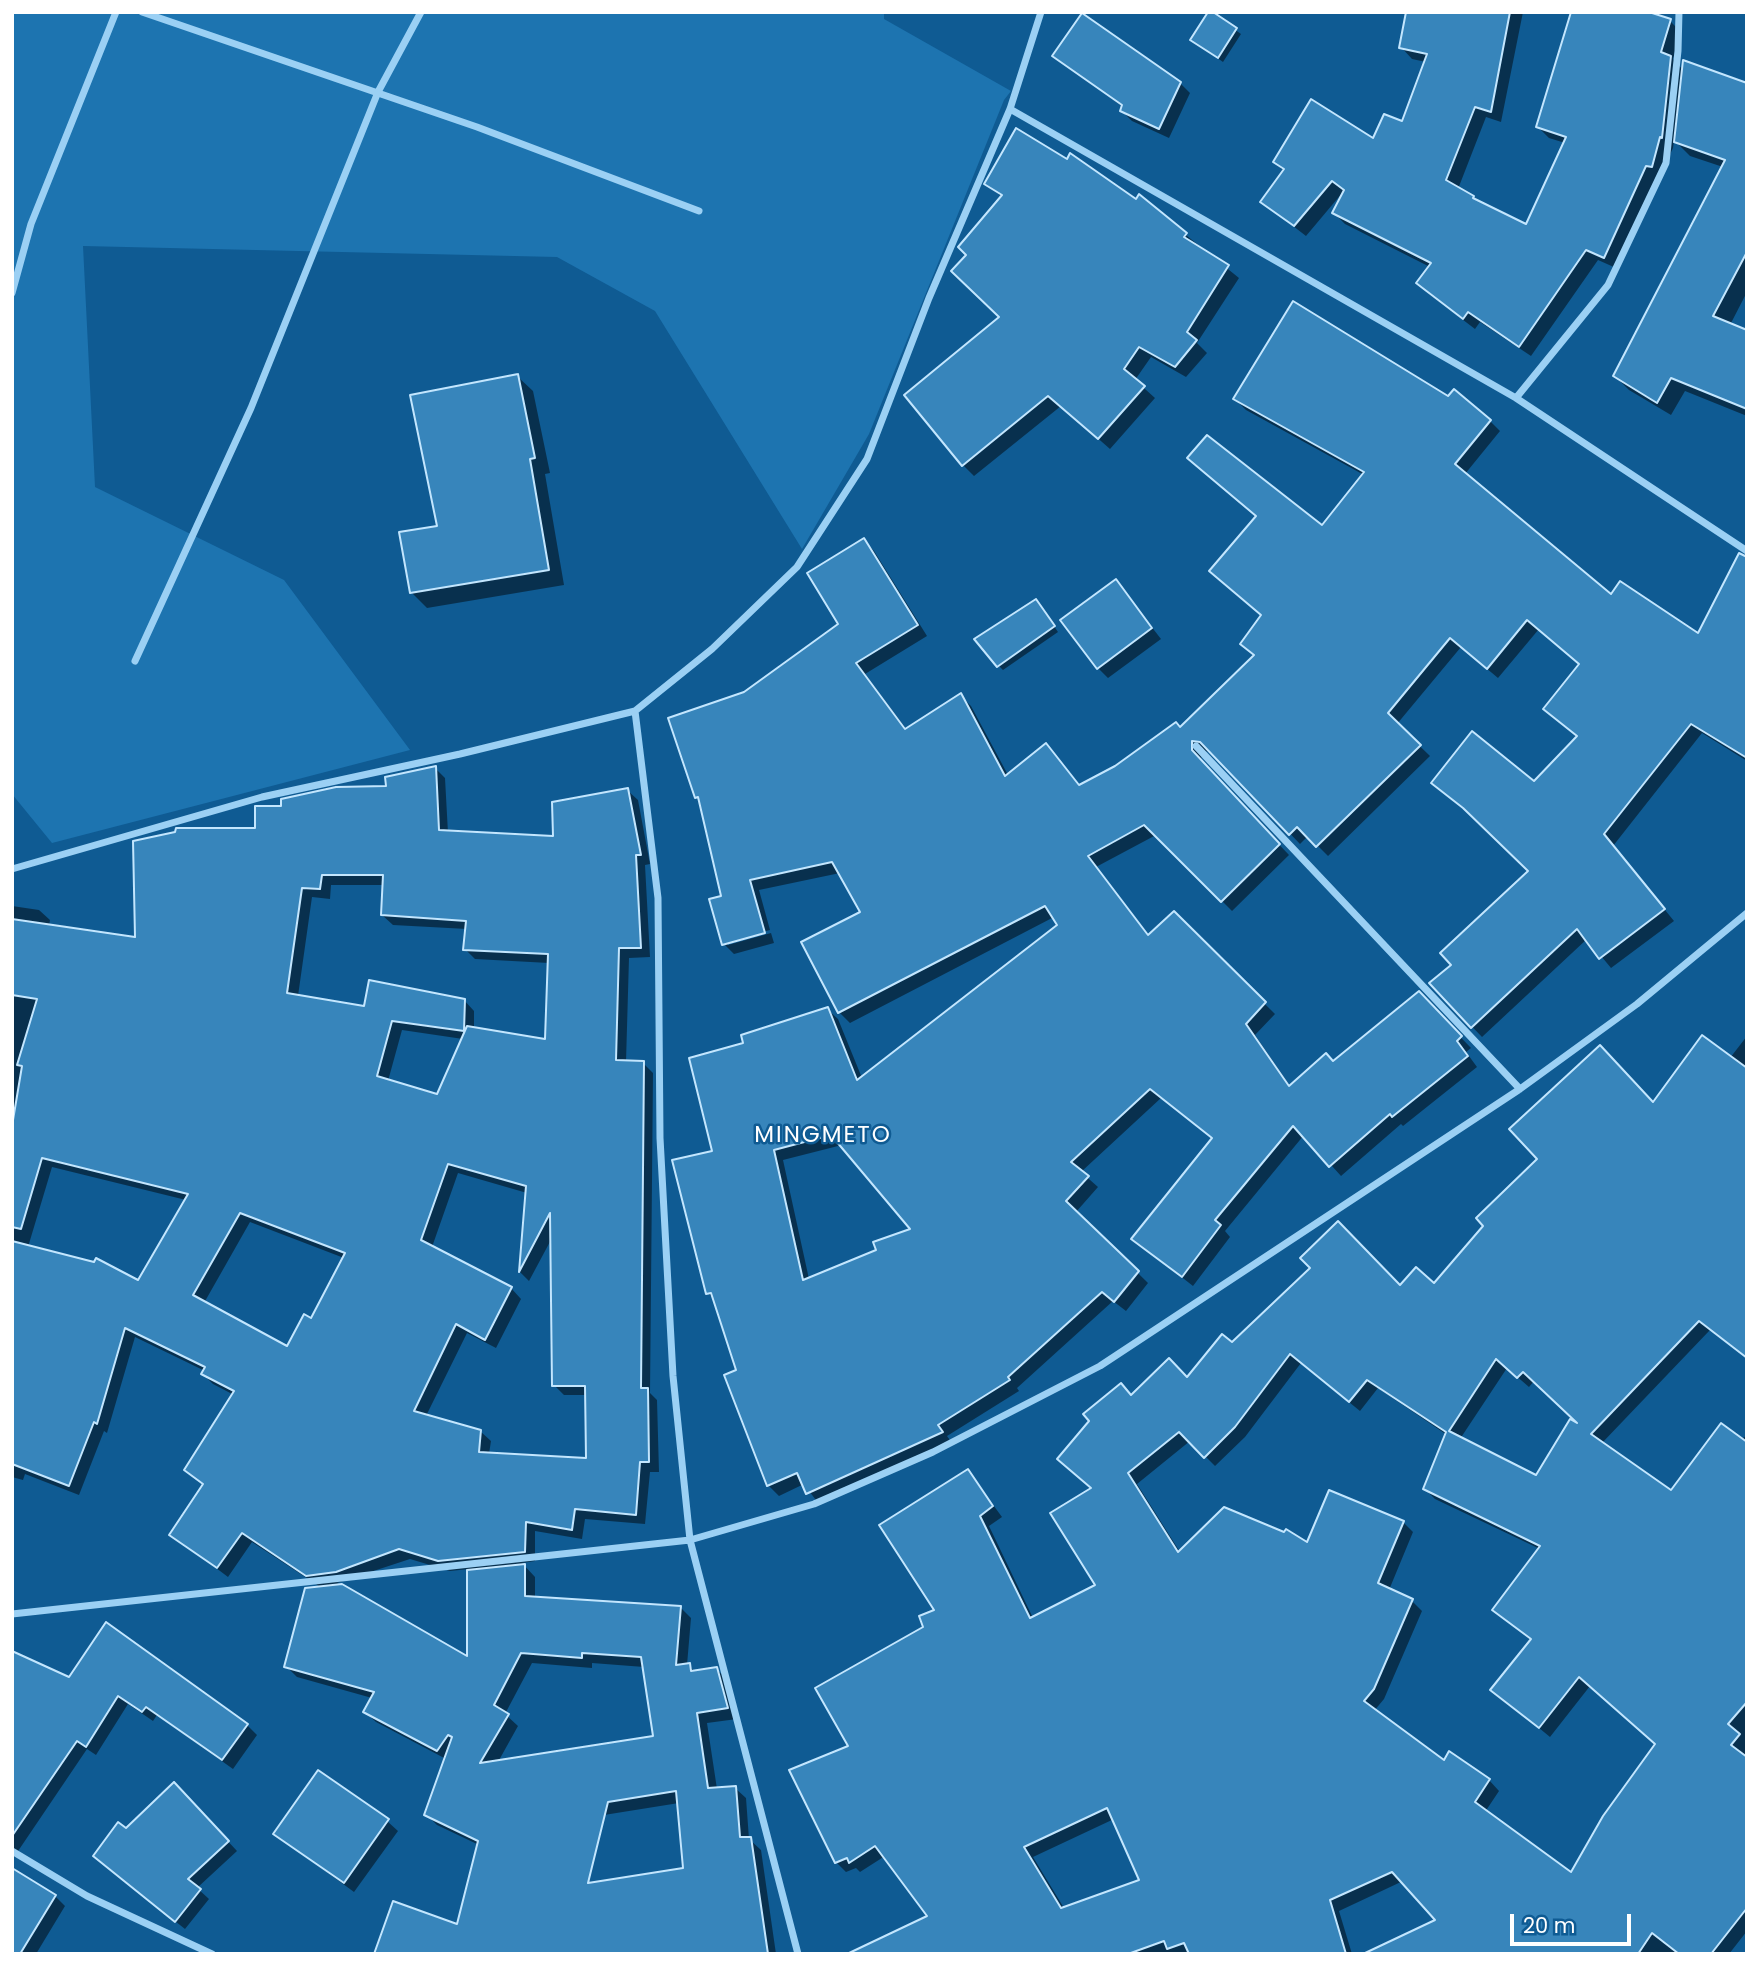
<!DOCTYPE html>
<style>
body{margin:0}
#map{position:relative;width:1759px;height:1966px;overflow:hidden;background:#0f5b93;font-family:Poppins,sans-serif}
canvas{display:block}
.frame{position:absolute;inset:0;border:14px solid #fff;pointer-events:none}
.scale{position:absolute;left:1510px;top:1914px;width:121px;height:32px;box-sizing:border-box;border:4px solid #fff;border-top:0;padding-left:9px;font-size:21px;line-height:24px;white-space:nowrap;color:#fff;-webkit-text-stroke:5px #0f5b93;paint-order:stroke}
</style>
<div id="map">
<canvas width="1759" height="1966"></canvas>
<div class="frame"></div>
<div class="scale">20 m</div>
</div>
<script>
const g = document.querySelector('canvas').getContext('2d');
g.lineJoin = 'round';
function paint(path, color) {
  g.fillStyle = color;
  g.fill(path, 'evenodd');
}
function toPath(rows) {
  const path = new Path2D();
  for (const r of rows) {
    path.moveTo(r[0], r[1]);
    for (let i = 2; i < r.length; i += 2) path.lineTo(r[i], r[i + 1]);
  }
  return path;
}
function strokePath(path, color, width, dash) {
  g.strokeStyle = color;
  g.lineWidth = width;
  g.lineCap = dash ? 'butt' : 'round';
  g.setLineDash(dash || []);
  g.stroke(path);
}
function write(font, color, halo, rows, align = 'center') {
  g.font = font + ' Poppins,sans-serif';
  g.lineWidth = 5;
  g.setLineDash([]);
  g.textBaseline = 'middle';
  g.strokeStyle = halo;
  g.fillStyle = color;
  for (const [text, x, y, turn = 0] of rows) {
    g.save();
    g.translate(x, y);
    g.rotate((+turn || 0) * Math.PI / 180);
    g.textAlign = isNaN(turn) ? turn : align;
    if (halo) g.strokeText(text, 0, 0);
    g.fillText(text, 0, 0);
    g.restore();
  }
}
paint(toPath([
 [12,12,884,12,884,19,1011,91,1004,100,869,434,802,549,655,311,557,257,83,246,95,487,284,580,410,750,52,843,12,794]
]), '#1d74b0');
paint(toPath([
 [1210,12,1241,34,1223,62,1192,40],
 [1408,12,1523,12,1501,122,1486,117,1458,189,1527,226,1565,143,1549,138,1538,127,1670,21,1681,32,1673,59,1684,71,1747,84,1747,292,1730,325,1747,332,1747,416,1685,391,1671,415,1629,390,1615,376,1723,167,1690,156,1674,140,1673,148,1616,268,1598,260,1531,356,1480,322,1475,329,1429,294,1418,283,1430,267,1345,224,1334,213,1343,192,1306,236,1262,202,1284,171,1275,162,1373,141,1403,124,1426,62,1412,59,1401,47],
 [1054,55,1180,83,1190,93,1169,138,1132,121,1122,111,1123,107],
 [987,184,1136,201,1139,197,1239,278,1197,343,1207,353,1186,377,1151,357,1135,380,1155,398,1110,449,1061,406,974,476,963,465,1001,318,969,255,1002,197],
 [517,376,533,391,550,473,545,474,564,585,427,608,411,592,439,527],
 [1235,399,1448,399,1490,421,1500,431,1465,474,1611,596,1699,636,1747,586,1747,761,1702,733,1613,846,1674,921,1611,968,1587,939,1482,1037,1431,984,1453,966,1530,871,1475,818,1444,793,1534,783,1579,737,1581,665,1539,629,1498,678,1461,647,1397,724,1430,756,1328,856,1308,836,1300,844,1212,752,1202,751,1201,762,1289,855,1232,911,1156,835,1096,867,1149,936,1174,914,1275,1014,1255,1035,1290,1086,1334,1063,1419,994,1471,1048,1466,1052,1477,1067,1403,1126,1401,1124,1341,1176,1304,1135,1225,1231,1230,1237,1193,1286,1133,1239,1213,1139,1161,1098,1081,1172,1098,1187,1076,1212,1148,1283,1126,1311,1113,1301,1017,1388,1019,1391,947,1436,952,1443,818,1503,804,1484,779,1496,769,1486,726,1376,739,1371,715,1300,708,1293,715,1152,746,1044,827,1009,838,1019,862,1078,1059,925,1054,917,850,1023,839,1012,862,913,840,873,759,890,770,930,728,941,728,945,771,933,774,943,734,954,724,944,723,897,701,802,696,797,745,694,840,624,864,540,874,551,927,636,865,674,907,730,960,695,971,706,1008,775,1046,745,1081,787,1180,729,1255,656,1263,616,1257,517,1200,468,1323,528,1364,475,1246,410],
 [842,1145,913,1230,878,1251,809,1279,783,1160],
 [1116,581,1161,639,1108,678,1098,668],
 [1040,606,1058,632,1003,670,998,665],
 [435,768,445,778,448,833,555,838,627,790,638,800,650,864,645,865,650,957,629,958,626,1062,643,1063,653,1073,650,1393,657,1400,659,1472,650,1472,645,1524,585,1519,582,1539,535,1531,535,1561,522,1563,535,1577,535,1598,680,1607,691,1618,687,1665,696,1672,716,1669,727,1679,737,1719,707,1723,717,1789,735,1788,746,1798,749,1839,761,1850,776,1954,576,1954,684,1870,679,1803,604,1815,458,1927,479,1845,437,1825,426,1814,446,1759,376,1722,365,1712,372,1698,297,1677,286,1666,322,1588,252,1542,228,1577,171,1534,204,1485,187,1470,234,1395,213,1384,203,1374,205,1371,135,1337,107,1433,104,1431,79,1495,25,1474,23,1480,12,1477,12,906,39,910,50,920,49,926,137,939,283,807,388,788],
 [331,885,384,885,382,915,393,925,467,929,465,949,475,959,549,963,547,1041,474,1029,474,1011,464,1000,366,1008,298,996,312,897,330,899],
 [402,1030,463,1039,438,1096,388,1081],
 [52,1167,186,1200,138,1282,28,1247],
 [458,1173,527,1193,520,1272,529,1281,552,1238,554,1385,564,1395,587,1395,588,1460,489,1454,491,1441,480,1431,426,1416,467,1333,496,1348,521,1299,511,1288,432,1247],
 [250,1222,344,1258,312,1321,288,1349,204,1303],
 [410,1559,450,1571,469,1569,469,1659,337,1583],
 [532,1663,592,1668,592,1663,644,1667,655,1737,498,1762,518,1726,505,1714],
 [1747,1036,1747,1358,1710,1330,1602,1443,1672,1493,1747,1435,1747,1931,1729,1954,1367,1954,1438,1920,1403,1881,1339,1911,1352,1954,855,1954,930,1917,885,1856,860,1872,856,1868,846,1872,836,1862,851,1747,937,1611,968,1471,1002,1517,989,1526,1033,1618,1097,1585,1093,1489,1132,1397,1187,1380,1232,1345,1401,1287,1435,1286,1654,1104,1730,1058],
 [1301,1363,1360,1411,1378,1388,1447,1435,1425,1489,1435,1499,1540,1549,1494,1610,1532,1641,1493,1690,1550,1737,1590,1686,1657,1744,1571,1875,1485,1812,1499,1791,1489,1780,1450,1754,1444,1762,1374,1711,1384,1699,1422,1611,1412,1601,1389,1590,1413,1532,1403,1522,1307,1545,1180,1552,1137,1484,1190,1441,1215,1466,1245,1437],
 [1507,1368,1529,1387,1534,1381,1582,1427,1537,1477,1460,1439],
 [1114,1819,1142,1881,1064,1908,1033,1857],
 [12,1653,69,1679,247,1725,257,1735,233,1769,157,1715,153,1721,128,1704,96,1755,87,1749,12,1860],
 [183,1793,237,1851,197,1888,209,1899,185,1929,104,1865],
 [387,1821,398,1831,354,1892,275,1834],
 [55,1896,65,1906,36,1954,12,1954]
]), '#0007');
const building = toPath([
 [1208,12,1213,12,1237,28,1218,58,1190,40,1208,12],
 [1406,12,1510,12,1491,112,1475,107,1446,180,1474,196,1473,198,1526,224,1566,137,1536,127,1571,12,1649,12,1671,19,1661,52,1671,56,1662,138,1660,137,1652,167,1646,166,1604,258,1586,250,1519,347,1468,312,1463,319,1416,283,1431,263,1332,213,1344,190,1332,181,1294,226,1260,202,1284,169,1273,162,1311,99,1373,138,1384,114,1402,121,1427,54,1399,48,1406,12],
 [1082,13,1181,82,1159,129,1120,111,1122,105,1052,56,1082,13],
 [1683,60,1747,83,1747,252,1713,316,1747,330,1747,409,1671,378,1657,403,1613,376,1725,160,1674,142,1683,60],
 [1016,128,1067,159,1070,153,1136,199,1139,194,1187,233,1184,237,1229,265,1187,332,1197,340,1175,367,1139,347,1124,369,1145,386,1098,439,1048,396,962,466,904,395,999,317,951,271,966,255,958,247,1002,195,984,184,1016,128],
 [1293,301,1448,396,1454,389,1491,420,1455,464,1611,594,1620,581,1698,633,1739,553,1747,557,1747,758,1691,724,1604,834,1665,909,1599,959,1577,929,1471,1028,1429,983,1451,965,1440,953,1528,871,1463,808,1431,783,1472,731,1534,781,1577,736,1543,709,1579,664,1527,620,1487,669,1450,638,1388,713,1421,745,1316,847,1297,827,1289,835,1200,742,1192,741,1192,750,1280,844,1221,902,1144,825,1088,856,1148,935,1174,911,1266,1002,1246,1024,1289,1086,1326,1053,1333,1061,1419,991,1462,1036,1457,1041,1468,1056,1392,1117,1390,1114,1329,1167,1293,1126,1215,1220,1221,1225,1182,1277,1131,1239,1212,1138,1150,1089,1071,1162,1089,1176,1066,1201,1139,1271,1114,1302,1102,1292,1008,1377,1010,1380,938,1425,943,1432,806,1494,797,1473,767,1486,724,1375,736,1370,711,1293,706,1294,672,1160,712,1151,689,1058,743,1043,741,1035,828,1007,857,1080,1057,925,1045,906,838,1013,801,942,860,912,832,862,750,880,765,933,722,945,709,899,721,896,698,797,695,798,668,718,744,692,838,624,807,573,864,538,918,625,856,663,905,729,961,693,1005,776,1046,743,1079,785,1115,766,1176,722,1180,727,1254,655,1240,644,1261,615,1209,571,1256,516,1187,458,1207,435,1322,525,1364,472,1233,399,1293,301],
 [831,1135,910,1229,873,1242,876,1250,803,1280,774,1150,831,1135],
 [518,374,535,458,530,459,549,570,410,593,399,532,437,526,410,395,518,374],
 [1116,579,1152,628,1097,669,1060,620,1116,579],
 [1036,599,1055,626,997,667,974,639,1036,599],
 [436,766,439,830,553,836,552,802,628,788,641,855,636,855,641,948,619,948,616,1060,644,1061,641,1388,648,1388,649,1462,640,1462,636,1515,575,1509,572,1530,526,1522,525,1552,438,1561,399,1549,336,1572,306,1576,242,1533,217,1568,169,1535,203,1484,184,1470,234,1391,201,1374,205,1367,125,1328,97,1424,94,1422,69,1486,12,1464,12,1241,94,1262,96,1258,138,1280,188,1194,42,1158,21,1229,12,1227,12,1126,22,1066,17,1065,37,999,12,995,12,919,135,937,133,841,175,832,176,828,255,828,255,806,281,806,281,799,336,787,386,786,385,777,436,766],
 [322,875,383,875,381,915,466,921,463,950,548,954,545,1039,467,1026,437,1094,377,1076,392,1021,464,1031,465,999,369,980,364,1006,287,993,302,888,320,889,322,875],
 [448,1164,526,1186,519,1272,550,1213,552,1386,585,1386,586,1458,479,1452,481,1430,414,1411,456,1324,485,1340,512,1287,421,1240,448,1164],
 [240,1213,345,1253,311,1318,304,1314,287,1346,193,1295,240,1213],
 [1702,1035,1747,1068,1747,1358,1699,1321,1591,1434,1671,1490,1721,1423,1747,1442,1747,1702,1728,1724,1740,1734,1731,1745,1747,1757,1747,1908,1711,1954,1679,1954,1652,1933,1638,1954,1363,1954,1435,1920,1392,1872,1330,1900,1346,1954,1189,1954,1184,1943,1167,1949,1164,1941,1128,1954,847,1954,927,1916,875,1846,849,1863,847,1858,835,1863,789,1770,848,1746,815,1688,923,1627,919,1616,934,1610,879,1525,968,1469,993,1506,980,1516,1030,1618,1095,1585,1050,1513,1091,1488,1057,1459,1089,1421,1083,1414,1121,1383,1131,1395,1169,1358,1187,1377,1222,1334,1232,1342,1310,1268,1300,1258,1338,1221,1400,1285,1416,1267,1434,1283,1483,1226,1476,1218,1537,1159,1509,1129,1600,1045,1653,1102,1702,1035],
 [1290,1354,1349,1402,1367,1380,1446,1432,1423,1489,1540,1546,1492,1610,1531,1639,1490,1690,1539,1728,1579,1677,1655,1744,1603,1816,1571,1872,1475,1802,1490,1779,1449,1751,1444,1760,1364,1701,1374,1689,1413,1599,1378,1583,1404,1521,1329,1490,1307,1542,1286,1529,1284,1532,1224,1507,1178,1552,1128,1473,1179,1432,1204,1458,1235,1427,1290,1354],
 [1496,1359,1517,1378,1523,1372,1577,1423,1570,1419,1536,1475,1449,1431,1496,1359],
 [1107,1808,1139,1880,1061,1908,1024,1847,1107,1808],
 [525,1564,525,1596,681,1606,676,1665,690,1663,691,1671,717,1667,728,1708,697,1713,708,1788,736,1786,740,1837,751,1837,768,1954,374,1954,393,1901,457,1924,478,1841,424,1815,452,1737,448,1735,437,1751,363,1712,374,1692,284,1667,305,1588,342,1584,467,1656,467,1570,525,1564],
 [521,1653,582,1658,582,1653,641,1657,653,1736,480,1763,509,1714,494,1705,521,1653],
 [676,1791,683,1868,588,1883,608,1802,676,1791],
 [106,1622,248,1724,222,1760,146,1707,142,1712,118,1696,86,1747,77,1741,12,1836,12,1651,69,1677,106,1622],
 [318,1770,389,1819,344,1883,273,1834,318,1770],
 [174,1782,229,1841,188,1879,201,1889,175,1922,93,1856,118,1822,126,1828,174,1782],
 [12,1868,56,1895,20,1954,12,1954,12,1868]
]);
paint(building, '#3785bb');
strokePath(building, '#c3e6fe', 2);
strokePath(toPath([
 [142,12,477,127,699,211],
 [1010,109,1516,398,1747,551],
 [12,293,31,224,116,12],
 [1516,398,1608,285,1666,163,1678,51,1679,12],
 [135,661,251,408,378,92,421,12],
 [635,711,658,898,660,1138,673,1376,690,1540,798,1954],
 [1196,746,1520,1089],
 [12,869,262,797,460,754,635,711,712,649,797,567,867,459,929,298,1010,109,1041,12],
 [12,1614,690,1540,814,1504,933,1452,1100,1366,1520,1089,1637,1004,1747,913],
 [12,1851,87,1896,212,1954]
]), '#9bd0f4', 7);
g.letterSpacing = '2px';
write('23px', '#fff', '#0f5b93', [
 ["MINGMETO",823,1136]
]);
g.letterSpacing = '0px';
</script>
